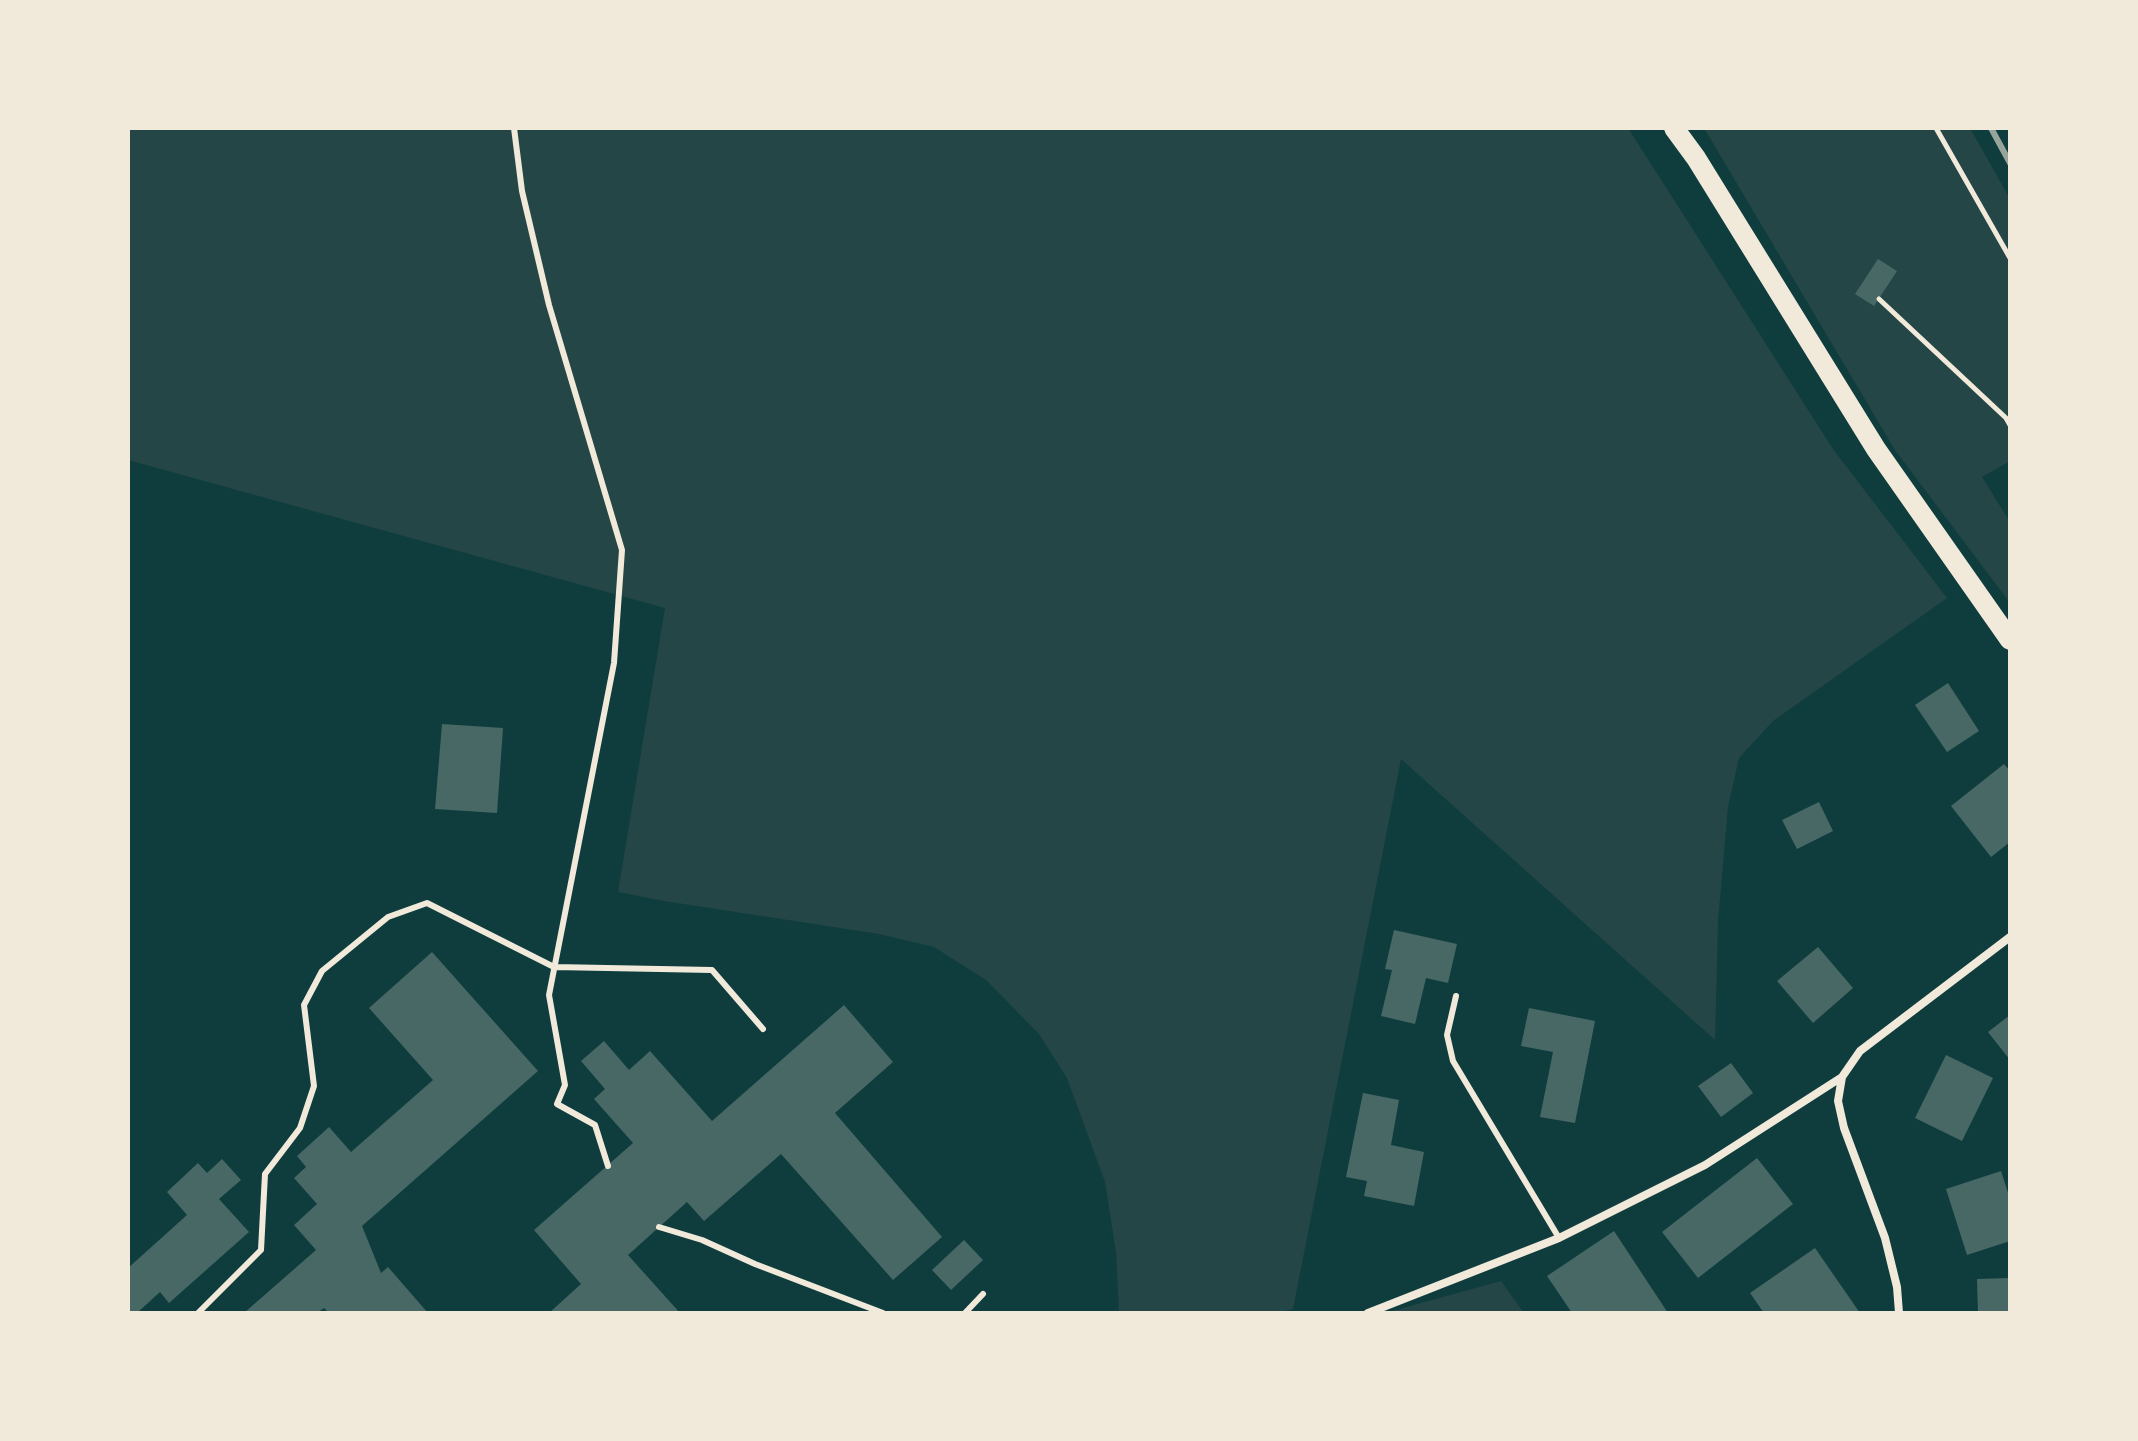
<!DOCTYPE html>
<style>
body{margin:0}
#map{position:relative;width:2138px;height:1441px;overflow:hidden;background:#0f3d3e;font-family:"Archivo Narrow",sans-serif}
canvas{display:block}
.frame{position:absolute;inset:0;border:130px solid #f1e9da;pointer-events:none}
</style>
<div id="map">
<canvas width="2138" height="1441"></canvas>
<div class="frame"></div>
</div>
<script>
const g = document.querySelector('canvas').getContext('2d');
g.lineJoin = 'round';
function paint(path, color) {
  g.fillStyle = color;
  g.fill(path, 'evenodd');
}
function toPath(rows) {
  const path = new Path2D();
  for (const r of rows) {
    path.moveTo(r[0], r[1]);
    for (let i = 2; i < r.length; i += 2) path.lineTo(r[i], r[i + 1]);
  }
  return path;
}
function strokePath(path, color, width, dash) {
  g.strokeStyle = color;
  g.lineWidth = width;
  g.lineCap = dash ? 'butt' : 'round';
  g.setLineDash(dash || []);
  g.stroke(path);
}
paint(toPath([
 [128,128,1628,128,1833,449,1947,598,1773,721,1739,758,1728,807,1718,921,1715,1040,1401,759,1293,1309,1277,1313,1119,1313,1116,1252,1105,1182,1067,1078,1039,1034,986,980,934,947,879,934,664,901,618,892,665,608,128,460],
 [1704,128,1970,128,2010,199,2010,461,1982,477,2010,522,2010,603,1895,450],
 [1501,1281,1524,1313,1385,1313]
]), '#244646');
paint(toPath([
 [1878,259,1897,271,1874,306,1855,294],
 [1948,683,1979,731,1947,752,1915,705],
 [442,724,503,728,497,813,435,809],
 [2004,764,2010,771,2010,842,1991,857,1951,806],
 [1819,802,1833,831,1797,849,1782,820],
 [1394,930,1457,944,1448,983,1426,978,1415,1024,1381,1016,1392,970,1385,969],
 [1818,947,1853,988,1813,1023,1777,981],
 [432,952,538,1071,362,1226,381,1273,388,1267,428,1313,329,1313,324,1308,317,1313,244,1313,316,1250,294,1225,317,1204,294,1178,306,1167,297,1156,329,1127,351,1152,433,1080,369,1008],
 [844,1005,893,1062,835,1113,942,1237,893,1280,781,1154,704,1221,687,1202,628,1255,680,1313,549,1313,581,1284,534,1230,633,1143,594,1099,605,1089,581,1061,604,1041,629,1070,650,1051,712,1121],
 [1529,1008,1595,1021,1575,1123,1540,1117,1553,1052,1521,1046],
 [2010,1015,2010,1060,1988,1032],
 [1946,1055,1993,1078,1962,1141,1915,1118],
 [1731,1063,1753,1093,1721,1117,1698,1086],
 [1363,1093,1399,1100,1391,1145,1424,1152,1414,1206,1364,1196,1367,1181,1346,1177],
 [1757,1158,1793,1204,1698,1278,1662,1232],
 [222,1159,241,1180,219,1199,249,1232,169,1303,160,1292,137,1313,130,1313,128,1268,187,1215,167,1192,198,1163,207,1173],
 [2001,1171,2010,1199,2010,1241,1967,1255,1946,1189],
 [1614,1231,1668,1313,1572,1313,1547,1276],
 [964,1240,983,1260,951,1290,932,1270],
 [1815,1248,1860,1313,1764,1313,1750,1293],
 [2010,1278,2010,1313,1978,1313,1977,1279]
]), '#486865');
strokePath(toPath([
 [1936,128,2010,258],
 [1879,299,2006,418,2010,425]
]), '#f1e9da', 5);
strokePath(toPath([
 [514,128,522,191,549,305,622,550,614,663,549,995,565,1085,557,1104,595,1125,608,1166],
 [1456,996,1447,1035,1453,1061,1559,1238],
 [659,1227,702,1240,755,1264,883,1313],
 [198,1313,261,1250,265,1174,300,1128,314,1086,304,1005,322,971,388,917,427,903,554,967,712,970,763,1029],
 [965,1313,983,1294]
]), '#f1e9da', 6);
strokePath(toPath([
 [1368,1313,1559,1238,1705,1165,1842,1077],
 [1899,1313,1897,1287,1885,1238,1844,1128,1838,1101,1842,1077,1860,1051,2010,937]
]), '#f1e9da', 8);
strokePath(toPath([
 [1674,128,1696,158,1876,449,2010,640]
]), '#f1e9da', 20);
strokePath(toPath([
 [1991,128,2010,163]
]), '#97a49c', 6);
</script>
